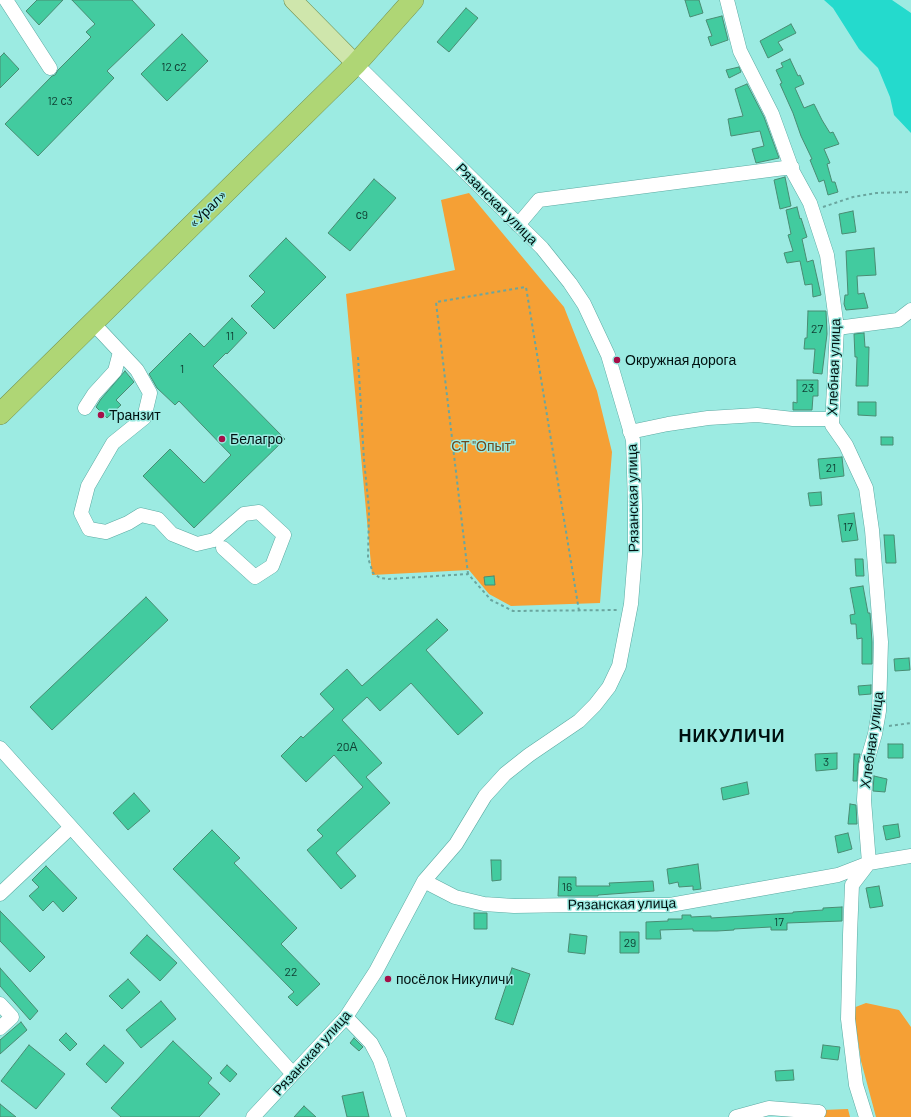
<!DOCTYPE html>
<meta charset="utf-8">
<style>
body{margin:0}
canvas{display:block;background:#9cebe2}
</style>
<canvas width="911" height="1117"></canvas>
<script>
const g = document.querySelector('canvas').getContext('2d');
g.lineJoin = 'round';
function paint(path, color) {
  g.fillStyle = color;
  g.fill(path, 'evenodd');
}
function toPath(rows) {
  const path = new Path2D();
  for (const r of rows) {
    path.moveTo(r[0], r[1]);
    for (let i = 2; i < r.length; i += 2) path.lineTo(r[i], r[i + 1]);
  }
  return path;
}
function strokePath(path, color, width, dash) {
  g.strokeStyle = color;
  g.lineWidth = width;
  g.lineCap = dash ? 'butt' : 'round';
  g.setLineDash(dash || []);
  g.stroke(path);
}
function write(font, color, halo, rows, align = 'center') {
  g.font = font + ' Barlow,sans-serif';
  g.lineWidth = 3;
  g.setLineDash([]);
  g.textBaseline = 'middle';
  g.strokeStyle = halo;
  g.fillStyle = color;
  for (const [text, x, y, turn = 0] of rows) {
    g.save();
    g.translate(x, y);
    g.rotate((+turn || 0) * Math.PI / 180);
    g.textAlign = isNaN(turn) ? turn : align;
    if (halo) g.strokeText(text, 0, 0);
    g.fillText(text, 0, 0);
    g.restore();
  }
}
paint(toPath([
 [469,193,564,307,597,391,612,452,600,603,511,606,489,594,469,570,372,575,346,294,455,270,441,200],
 [866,1003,899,1010,911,1027,911,1117,876,1117,861,1061,853,1008],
 [848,1109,850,1117,823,1117,822,1110]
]), '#f5a035');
paint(toPath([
 [824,0,892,0,911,13,911,133,894,115,890,97,878,68,859,49,833,8]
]), '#24dacd');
const building = toPath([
 [37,0,63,0,39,25,26,11,37,0],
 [72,0,132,0,155,25,107,71,114,78,38,156,5,124,52,76,55,75,58,70,91,37,86,32,95,24,72,0],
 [685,0,699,0,703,13,690,17,685,0],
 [466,8,478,18,449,52,437,42,466,8],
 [722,16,728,40,711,46,708,37,712,36,706,20,722,16],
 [791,24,796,33,778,42,783,50,768,58,760,41,791,24],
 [182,34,208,61,167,101,141,74,182,34],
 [4,53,19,69,0,88,0,57,4,53],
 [790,59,798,76,800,75,804,84,795,88,804,108,814,104,822,120,830,133,833,132,839,144,824,149,830,163,827,164,832,182,835,182,838,192,828,195,824,180,819,182,810,160,812,159,801,136,793,113,780,84,782,83,776,70,783,67,781,63,790,59],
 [739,67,741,72,729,78,726,70,739,67],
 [747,84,764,117,779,158,756,163,752,149,764,146,760,131,731,136,728,119,743,116,735,89,747,84],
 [785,177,791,206,780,209,774,180,785,177],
 [374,179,396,198,350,251,328,233,374,179],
 [797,207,800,219,801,218,807,237,802,239,807,262,813,260,821,295,813,297,812,284,805,285,800,261,787,263,784,253,793,251,788,235,791,234,786,210,797,207],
 [853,211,856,232,842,234,839,214,853,211],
 [286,238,326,277,274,329,251,306,265,292,249,276,286,238],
 [874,248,876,275,857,276,858,294,864,293,868,308,846,310,844,304,845,295,848,295,846,251,874,248],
 [808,311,826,311,827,334,822,374,813,373,815,349,804,349,805,338,807,338,808,311],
 [232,318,247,333,227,354,226,353,213,366,285,439,194,528,143,476,170,449,204,483,231,455,179,401,175,405,157,388,149,374,190,333,204,347,232,318],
 [864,333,865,347,869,347,868,386,856,386,857,357,855,357,854,334,864,333],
 [125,371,134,382,116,400,121,405,107,418,96,407,101,399,125,371],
 [797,380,818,380,818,396,813,396,812,410,793,410,793,402,797,403,797,380],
 [858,402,876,402,876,416,858,415,858,402],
 [881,437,893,437,893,445,881,445,881,437],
 [842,457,844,476,820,479,818,459,842,457],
 [821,492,822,505,810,506,808,493,821,492],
 [854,513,858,540,842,542,838,515,854,513],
 [884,535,894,535,896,563,886,563,884,535],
 [855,559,863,559,864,576,856,576,855,559],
 [494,576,495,585,485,585,484,577,494,576],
 [863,586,868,613,870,613,872,642,872,664,862,664,862,638,857,639,856,624,851,624,850,615,855,614,850,588,863,586],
 [146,597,168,620,52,730,30,707,146,597],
 [437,619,448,630,426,650,483,713,458,735,411,683,380,711,367,697,342,720,382,763,366,777,390,803,336,853,356,876,341,889,307,850,323,836,317,830,363,787,334,755,306,782,281,756,301,736,303,738,334,709,320,694,347,669,362,686,437,619],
 [909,658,910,670,895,671,894,659,909,658],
 [871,685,871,694,859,695,858,686,871,685],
 [888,744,903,744,903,758,888,758,888,744],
 [837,753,837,769,816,771,815,754,837,753],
 [854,754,860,754,858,764,857,781,853,781,854,754],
 [874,776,887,779,885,792,873,791,874,776],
 [747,782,749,794,723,800,721,788,747,782],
 [134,793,150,811,128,830,113,813,134,793],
 [850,804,856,805,857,824,848,824,850,804],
 [898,824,900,837,886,840,883,826,898,824],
 [212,830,240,858,234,863,297,928,281,944,320,984,297,1006,288,997,294,992,173,869,212,830],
 [848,833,852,849,838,853,835,836,848,833],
 [491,860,501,860,501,880,492,881,491,860],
 [698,864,701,889,693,890,693,886,679,887,678,882,669,884,667,869,698,864],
 [46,866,77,898,63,912,53,901,43,911,29,896,39,887,32,880,46,866],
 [559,877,576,877,576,886,610,886,609,883,653,881,654,891,598,895,598,896,558,896,559,877],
 [879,886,883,906,870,908,866,888,879,886],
 [842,907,842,921,787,923,787,930,771,930,771,927,734,929,734,930,717,931,693,931,693,929,660,930,661,939,646,939,646,922,668,921,668,919,682,919,682,915,691,915,691,917,711,916,711,918,793,913,793,912,823,910,823,908,842,907],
 [0,911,45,957,30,972,0,941,0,911],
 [474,913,487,913,487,929,474,929,474,913],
 [620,932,639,932,639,953,620,953,620,932],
 [570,934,587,936,585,954,568,952,570,934],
 [147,935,177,963,160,981,130,953,147,935],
 [0,968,38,1011,30,1020,0,986,0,968],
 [512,968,530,974,513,1025,495,1019,512,968],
 [128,979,140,992,122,1009,109,996,128,979],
 [161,1001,176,1019,141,1048,126,1030,161,1001],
 [21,1022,27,1030,0,1054,0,1040,21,1022],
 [66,1033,77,1044,70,1051,59,1040,66,1033],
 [354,1038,363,1047,359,1051,350,1043,354,1038],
 [173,1041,212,1078,208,1083,220,1094,199,1117,121,1117,111,1108,173,1041],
 [29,1045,65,1074,36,1109,1,1081,29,1045],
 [104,1045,124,1063,106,1083,86,1064,104,1045],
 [823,1045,840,1047,838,1060,821,1058,823,1045],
 [227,1065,237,1074,230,1082,220,1073,227,1065],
 [793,1070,794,1080,776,1081,775,1071,793,1070],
 [363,1092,369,1117,347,1117,342,1096,363,1092],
 [0,1104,16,1117,0,1117,0,1104],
 [304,1106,316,1117,294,1117,304,1106]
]);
paint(building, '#42cb9f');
strokePath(building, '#498c73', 1);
const minor = toPath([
 [6,0,50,68],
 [727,0,740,51,772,114,793,172,810,203,827,255,837,328,832,425,846,445,866,488,872,530,881,642,879,711,875,734,866,765,864,800,869,863],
 [518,225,539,200,792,167],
 [93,323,137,370,150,393,144,418,113,443,88,486,81,513,89,529,106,532,128,523,141,515,158,519,172,534,197,544,214,540,244,514,259,512,284,535,272,566,255,577,223,548],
 [837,328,898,320,911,310],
 [85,408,94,394,115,371,120,352],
 [630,432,668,424,708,418,757,415,793,419,832,419],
 [0,748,293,1074],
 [424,881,455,897,484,904,514,906,575,905,670,905,838,875,869,863,911,856],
 [0,894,71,827],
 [0,1004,12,1017,0,1028],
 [346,1017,371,1043,380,1060,399,1117],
 [253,1117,346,1017,376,971,424,881,456,844,485,796,505,774,529,755,579,721,595,705,609,687,619,666,631,604,635,554,635,505,633,440,608,355,584,304,570,283,542,248,356,64],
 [736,1117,769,1108,819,1112],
 [866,1117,856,1085,848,1019,850,935,852,885,868,864]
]);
const major = toPath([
 [293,0,356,64]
]);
const highway = toPath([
 [0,414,356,64,413,0]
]);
strokePath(minor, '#5baaa2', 15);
strokePath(major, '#729152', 19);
strokePath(highway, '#729152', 22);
strokePath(toPath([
 [823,207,853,197,876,193,911,192],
 [358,357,364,460,369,509,368,558,373,573,380,578,389,579,468,574,491,600,513,611,619,610],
 [468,574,436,302,526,287,579,611],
 [889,726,911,723]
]), '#6aa69f', 2, [3, 3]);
strokePath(minor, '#fff', 14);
strokePath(major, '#cfe6ac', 18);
strokePath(highway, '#afd675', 21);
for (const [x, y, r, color] of [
 [617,360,4,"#a50f48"],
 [101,415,4,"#a50f48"],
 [222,439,4,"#a50f48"],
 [388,979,4,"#a50f48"]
]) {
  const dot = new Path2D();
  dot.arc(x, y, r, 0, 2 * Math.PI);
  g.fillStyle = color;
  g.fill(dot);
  strokePath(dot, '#9cebe2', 1.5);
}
write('12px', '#104034', null, [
 ["12 с2",174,67],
 ["12 с3",60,101],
 ["с9",362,215],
 ["27",817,329],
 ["11",230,336],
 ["1",182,369],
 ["23",808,388],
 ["21",831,468],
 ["17",848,527],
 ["20А",347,747],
 ["3",826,762],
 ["16",567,887],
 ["17",779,922],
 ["29",630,943],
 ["22",291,972]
]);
write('14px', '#001110', '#9cebe2', [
 ["Рязанская улица",497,204,45],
 ["«Урал»",208,209,-45],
 ["Хлебная улица",834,367,-88],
 ["Рязанская улица",633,498,-91],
 ["Хлебная улица",872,740,-82],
 ["Рязанская улица",622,904,-1],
 ["Рязанская улица",312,1053,-48]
]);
write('14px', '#001110', '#9cebe2', [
 ["Окружная дорога",625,360],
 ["Транзит",109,415],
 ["Белагро",230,439],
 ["посёлок Никуличи",396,979]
], 'left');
write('14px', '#6f491c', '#9cebe2', [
 ["СТ \"Опыт\"",483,446]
]);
g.letterSpacing = '1px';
write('bold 18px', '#001110', '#9cebe2', [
 ["НИКУЛИЧИ",732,736]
]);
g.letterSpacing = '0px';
</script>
